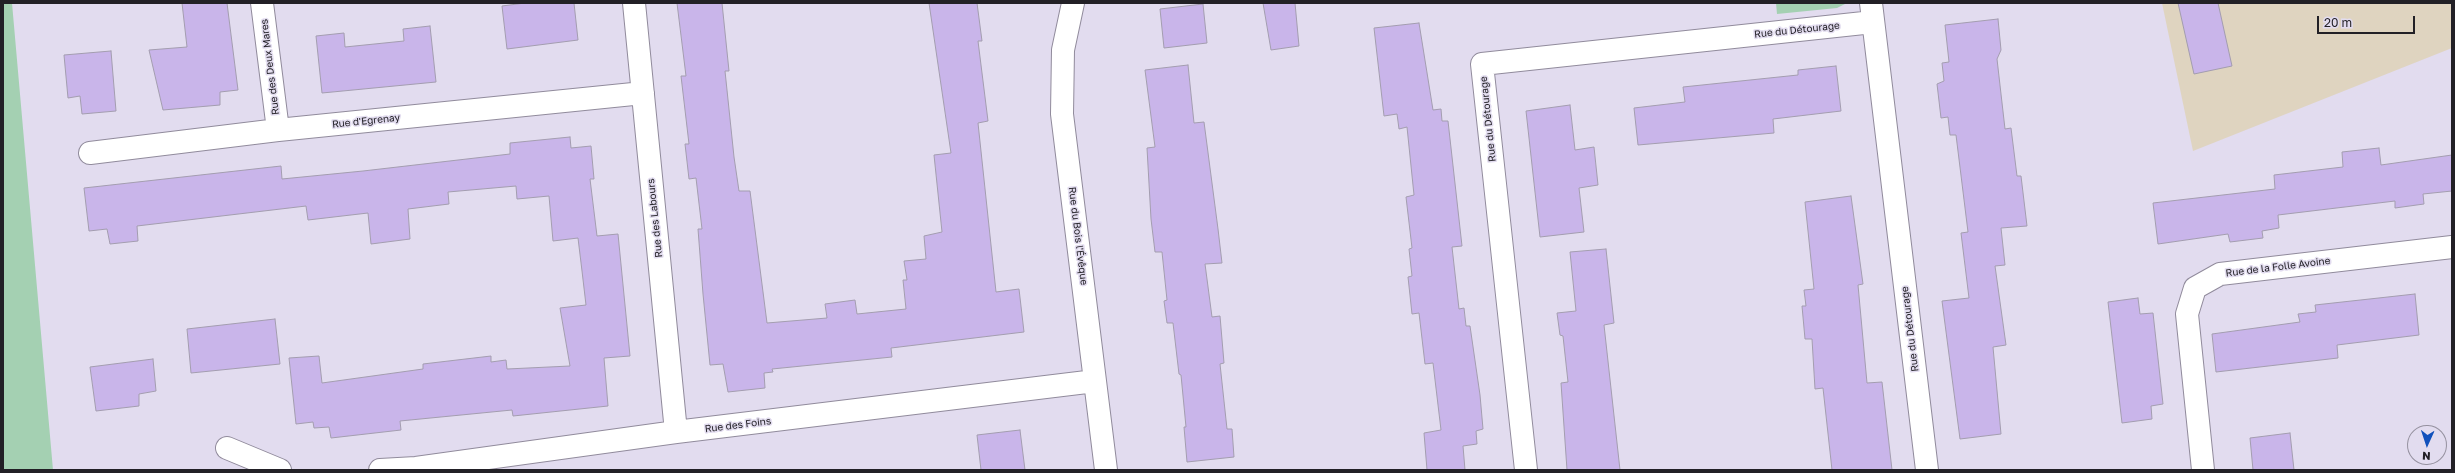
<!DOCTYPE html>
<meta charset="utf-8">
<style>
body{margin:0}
#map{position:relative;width:2455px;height:473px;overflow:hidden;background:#e2dcef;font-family:"Golos Text",sans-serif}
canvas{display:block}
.frame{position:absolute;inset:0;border:4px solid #222026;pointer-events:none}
.north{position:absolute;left:2407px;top:425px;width:40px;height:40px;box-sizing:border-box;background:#e2dcef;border:1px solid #95919f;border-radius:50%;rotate:183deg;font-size:11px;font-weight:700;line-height:16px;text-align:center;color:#222026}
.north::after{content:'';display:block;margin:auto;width:14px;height:18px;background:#1151bc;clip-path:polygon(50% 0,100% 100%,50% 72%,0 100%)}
.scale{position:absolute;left:2317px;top:16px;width:98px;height:18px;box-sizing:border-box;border:2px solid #222026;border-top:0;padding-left:5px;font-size:12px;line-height:14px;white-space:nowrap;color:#222026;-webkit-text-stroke:3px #e2dcef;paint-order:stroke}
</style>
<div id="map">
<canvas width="2455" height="473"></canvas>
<div class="frame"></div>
<div class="north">N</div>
<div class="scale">20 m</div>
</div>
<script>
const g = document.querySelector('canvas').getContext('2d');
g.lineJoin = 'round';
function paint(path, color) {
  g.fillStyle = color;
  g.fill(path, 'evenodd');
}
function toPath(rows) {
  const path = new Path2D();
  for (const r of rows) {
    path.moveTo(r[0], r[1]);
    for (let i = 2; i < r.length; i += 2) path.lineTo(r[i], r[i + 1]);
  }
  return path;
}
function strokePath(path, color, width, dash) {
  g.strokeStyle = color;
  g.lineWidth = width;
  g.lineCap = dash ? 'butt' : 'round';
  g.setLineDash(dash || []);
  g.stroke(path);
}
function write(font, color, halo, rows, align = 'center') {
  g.font = font + ' "Golos Text",sans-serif';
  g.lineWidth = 3;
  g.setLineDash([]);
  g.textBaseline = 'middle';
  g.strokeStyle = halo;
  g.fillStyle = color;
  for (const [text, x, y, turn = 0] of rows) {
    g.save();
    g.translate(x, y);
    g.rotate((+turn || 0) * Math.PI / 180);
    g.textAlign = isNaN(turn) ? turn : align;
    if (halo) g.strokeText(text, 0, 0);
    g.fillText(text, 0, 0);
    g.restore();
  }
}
paint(toPath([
 [2162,3,2452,3,2452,48,2193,151]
]), '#dfd4c0');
paint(toPath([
 [3,3,12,3,53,470,3,470],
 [1776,3,1847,3,1837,8,1777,14]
]), '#a4d0b2');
const building = toPath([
 [182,3,227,3,238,90,220,92,220,105,163,110,149,50,187,47,182,3],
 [525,3,574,3,578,40,507,49,502,6,525,3],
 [677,3,722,3,729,71,725,71,734,157,739,191,750,191,767,323,827,318,825,304,855,300,857,314,906,309,903,280,907,280,904,261,926,259,924,236,942,232,934,155,951,153,929,3,977,3,982,41,978,41,988,121,978,123,996,292,1019,289,1024,332,891,348,892,357,772,369,773,372,764,373,765,388,728,392,723,364,710,365,703,294,698,229,702,229,696,178,689,179,685,144,689,144,681,76,686,76,677,3],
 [1263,3,1295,3,1299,46,1271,50,1263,3],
 [2178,3,2218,3,2232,66,2194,74,2178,3],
 [1203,4,1207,43,1164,48,1160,9,1203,4],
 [1998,19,2001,50,1997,59,2005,129,2011,128,2017,176,2021,176,2027,226,2001,228,2005,265,1995,266,2006,345,1993,347,2001,434,1960,439,1942,301,1969,298,1961,233,1968,232,1956,135,1950,135,1948,117,1941,118,1937,84,1944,81,1942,63,1949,62,1945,25,1998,19],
 [1419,23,1433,110,1441,109,1442,121,1448,121,1462,246,1452,247,1459,309,1464,308,1466,326,1470,326,1480,395,1483,429,1476,431,1477,444,1463,446,1465,470,1427,470,1424,433,1441,430,1433,363,1425,364,1419,313,1412,314,1408,277,1412,276,1409,249,1412,248,1406,197,1414,195,1407,127,1399,129,1397,114,1384,116,1374,28,1419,23],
 [430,26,436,82,322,93,316,36,344,33,345,47,404,41,403,29,430,26],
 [111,51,116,111,82,114,80,96,68,98,64,55,111,51],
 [1188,65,1194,123,1204,122,1218,229,1222,263,1205,264,1212,317,1220,316,1224,363,1220,364,1227,429,1232,429,1234,457,1187,462,1184,427,1186,427,1181,375,1179,374,1173,323,1167,323,1164,301,1167,300,1162,252,1155,252,1151,219,1147,148,1155,147,1145,70,1188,65],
 [1836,66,1841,111,1773,119,1774,133,1638,145,1634,108,1685,102,1683,87,1798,75,1798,70,1836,66],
 [1570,105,1575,150,1594,147,1598,185,1579,188,1584,232,1540,237,1526,111,1570,105],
 [570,137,571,148,591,146,594,179,590,179,597,236,618,234,630,356,604,358,608,406,513,416,512,410,400,421,401,430,331,438,329,427,314,428,313,422,296,424,289,358,319,356,322,383,423,369,423,364,491,356,491,362,506,360,507,369,570,366,560,308,586,305,582,271,578,238,553,241,549,196,517,199,516,186,448,192,449,204,408,209,410,239,371,244,368,213,308,220,306,206,137,226,138,241,110,244,107,229,89,231,84,188,281,166,282,179,363,171,510,154,510,143,570,137],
 [2379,148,2381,165,2452,155,2452,191,2423,194,2424,204,2395,208,2395,201,2278,215,2279,228,2262,231,2263,238,2230,242,2228,234,2158,244,2153,203,2275,189,2274,175,2343,167,2342,152,2379,148],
 [1851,196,1863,284,1858,285,1867,383,1882,382,1892,470,1832,470,1823,388,1815,389,1812,339,1805,339,1802,306,1806,306,1804,290,1814,289,1805,202,1851,196],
 [1606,249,1614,323,1604,325,1620,470,1567,470,1561,383,1568,382,1563,336,1560,335,1557,313,1576,311,1570,252,1606,249],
 [2415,294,2419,335,2337,345,2338,358,2216,372,2212,334,2300,322,2298,314,2316,312,2315,305,2415,294],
 [2138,298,2140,314,2153,313,2163,404,2151,406,2152,419,2122,423,2108,302,2138,298],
 [275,319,280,364,191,373,187,329,275,319],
 [153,359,156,391,139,394,139,406,96,411,90,367,153,359],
 [1020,430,1025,470,981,470,977,435,1020,430],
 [2290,433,2294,470,2253,470,2250,438,2290,433]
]);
paint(building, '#c9b5ea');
strokePath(building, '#a39daf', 1);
const minor = toPath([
 [262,3,278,130],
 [634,3,676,432],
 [1073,3,1063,50,1062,114,1106,470],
 [1871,3,1927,470],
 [90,153,278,130,643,93],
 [227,448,280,470],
 [380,470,416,468,676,432,1095,381],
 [1526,470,1482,64,1873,22],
 [2203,470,2187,314,2195,288,2220,274,2452,247]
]);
strokePath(minor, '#918b9c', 24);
strokePath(minor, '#fff', 22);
write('10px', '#222026', '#e2dcef', [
 ["Rue du Détourage",1797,30,-6],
 ["Rue des Deux Mares",270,67,-97],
 ["Rue du Détourage",1488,119,-96],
 ["Rue d'Egrenay",366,121,-6],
 ["Rue des Labours",655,218,-96],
 ["Rue du Bois l'Évêque",1078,236,83],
 ["Rue de la Folle Avoine",2278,267,-7],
 ["Rue du Détourage",1910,329,-97],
 ["Rue des Foins",738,425,-7]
]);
</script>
